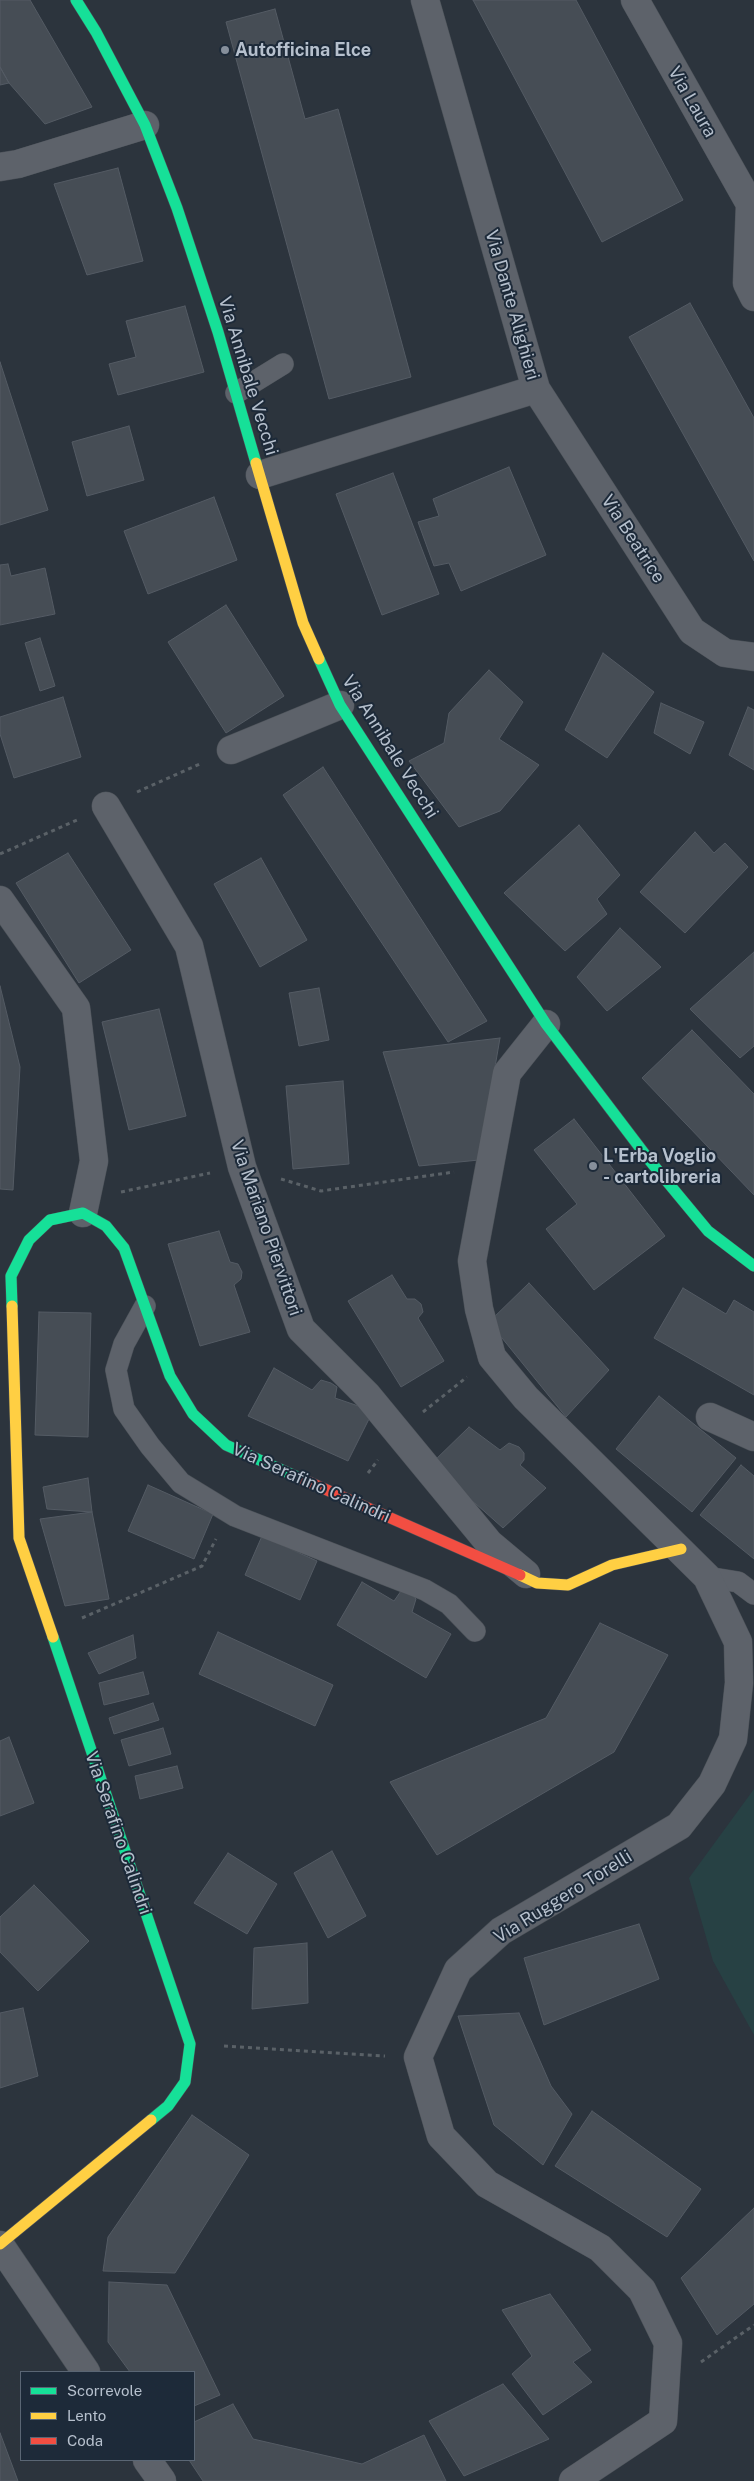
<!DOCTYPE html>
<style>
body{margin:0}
#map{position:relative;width:754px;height:2481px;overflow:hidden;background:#2c343d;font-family:"Public Sans",sans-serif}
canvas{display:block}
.legend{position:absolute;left:20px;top:2371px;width:175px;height:90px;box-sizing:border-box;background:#1d2a39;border:1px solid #5a6674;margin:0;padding:6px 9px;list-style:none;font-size:15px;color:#b6c0cd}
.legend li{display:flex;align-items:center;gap:10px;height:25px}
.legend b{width:25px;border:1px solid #5a6674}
</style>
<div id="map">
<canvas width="754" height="2481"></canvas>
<ul class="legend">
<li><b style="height:6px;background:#16e098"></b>Scorrevole</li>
<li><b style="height:6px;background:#ffcf43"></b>Lento</li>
<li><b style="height:6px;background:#f24e42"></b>Coda</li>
</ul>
</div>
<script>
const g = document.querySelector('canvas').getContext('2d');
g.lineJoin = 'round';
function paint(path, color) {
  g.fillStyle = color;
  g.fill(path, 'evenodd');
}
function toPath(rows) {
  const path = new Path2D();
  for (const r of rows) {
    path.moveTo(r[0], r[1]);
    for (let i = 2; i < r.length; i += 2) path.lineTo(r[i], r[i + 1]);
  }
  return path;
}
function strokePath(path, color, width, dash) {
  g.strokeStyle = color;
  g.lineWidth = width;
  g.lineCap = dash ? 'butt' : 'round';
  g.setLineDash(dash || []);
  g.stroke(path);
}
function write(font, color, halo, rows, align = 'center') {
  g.font = font + ' "Public Sans",sans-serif';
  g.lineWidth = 4;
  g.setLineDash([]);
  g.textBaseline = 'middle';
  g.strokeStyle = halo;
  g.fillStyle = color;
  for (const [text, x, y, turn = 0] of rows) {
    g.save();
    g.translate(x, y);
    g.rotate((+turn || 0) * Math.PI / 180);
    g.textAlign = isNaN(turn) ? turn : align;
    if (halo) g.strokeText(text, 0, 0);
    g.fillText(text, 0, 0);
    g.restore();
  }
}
paint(toPath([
 [754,1789,754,2035,713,1961,689,1878]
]), '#274144');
const building = toPath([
 [0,0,30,0,92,107,45,124,9,83,0,67,0,0],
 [473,0,576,0,683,200,602,242,473,0],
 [275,9,305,119,338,109,411,377,329,399,226,22,275,9],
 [0,67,9,83,0,85,0,67],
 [118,168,143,261,87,275,54,184,118,168],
 [690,303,754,418,754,561,629,337,690,303],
 [185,306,204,372,118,395,109,364,136,357,126,321,185,306],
 [0,362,48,510,0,525,0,362],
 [129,426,144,480,87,496,72,442,129,426],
 [509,467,546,555,461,591,449,563,434,566,418,522,439,516,433,499,509,467],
 [393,473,439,594,382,615,336,494,393,473],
 [214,497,237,560,148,594,124,531,214,497],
 [8,564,11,576,45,568,55,614,0,625,0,565,8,564],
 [226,605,284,696,226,733,168,642,226,605],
 [40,638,55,686,40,691,25,643,40,638],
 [603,653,654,692,607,758,565,730,603,653],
 [489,670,523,702,499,739,539,765,500,811,459,827,409,761,444,743,449,713,489,670],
 [63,697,81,757,14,778,0,734,0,717,63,697],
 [661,703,704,722,690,754,654,733,661,703],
 [748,707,754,710,754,770,729,755,748,707],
 [323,767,487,1021,448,1042,283,795,323,767],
 [579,825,620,875,597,899,607,914,565,951,504,893,579,825],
 [695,832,714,853,725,843,748,867,685,933,640,892,695,832],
 [68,853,131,950,79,983,16,883,68,853],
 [261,858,307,940,260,967,214,884,261,858],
 [620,928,661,967,607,1011,577,977,620,928],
 [754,952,754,1046,740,1058,690,1009,754,952],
 [0,986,20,1067,13,1190,0,1189,0,986],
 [319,988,329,1040,299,1046,289,993,319,988],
 [159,1009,186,1116,129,1130,102,1022,159,1009],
 [692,1030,754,1094,754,1195,642,1078,692,1030],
 [500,1038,479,1160,419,1166,383,1052,500,1038],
 [343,1081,349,1164,293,1169,286,1086,343,1081],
 [574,1119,665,1236,594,1290,546,1229,577,1204,534,1150,574,1119],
 [219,1231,230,1262,238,1264,242,1272,241,1279,234,1285,250,1332,200,1346,168,1244,219,1231],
 [392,1275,407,1299,415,1299,421,1304,423,1312,418,1318,444,1361,401,1387,348,1301,392,1275],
 [529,1283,609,1370,566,1417,489,1322,529,1283],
 [683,1288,726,1314,734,1300,754,1312,754,1395,654,1338,683,1288],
 [39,1312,91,1313,88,1437,35,1435,39,1312],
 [274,1368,312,1390,321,1380,331,1383,337,1387,335,1398,373,1411,348,1461,248,1416,274,1368],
 [659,1396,736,1458,692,1512,616,1449,659,1396],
 [469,1427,500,1450,509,1443,519,1447,524,1453,524,1460,520,1465,546,1488,503,1528,431,1464,469,1427],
 [741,1465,754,1476,754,1559,700,1515,741,1465],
 [88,1478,92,1512,47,1509,43,1487,88,1478],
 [148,1485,213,1514,194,1559,128,1531,148,1485],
 [92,1512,109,1599,65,1606,40,1519,92,1512],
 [262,1536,317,1561,300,1600,245,1575,262,1536],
 [362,1582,394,1601,401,1591,411,1594,416,1599,412,1612,451,1634,426,1678,337,1625,362,1582],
 [600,1623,668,1655,614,1752,437,1855,390,1782,546,1718,600,1623],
 [218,1632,333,1685,315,1726,199,1674,218,1632],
 [133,1635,136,1658,99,1674,88,1653,133,1635],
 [143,1672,149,1694,104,1705,99,1683,143,1672],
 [153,1703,159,1720,114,1734,109,1718,153,1703],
 [163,1728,171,1754,129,1766,121,1740,163,1728],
 [9,1737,34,1803,0,1816,0,1741,9,1737],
 [177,1766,183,1788,140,1799,135,1776,177,1766],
 [332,1851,366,1916,328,1938,294,1873,332,1851],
 [228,1853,277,1884,247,1934,194,1903,228,1853],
 [34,1885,89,1941,38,1991,0,1952,0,1917,34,1885],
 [639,1924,659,1979,544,2025,524,1958,639,1924],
 [307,1943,308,2003,252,2009,254,1948,307,1943],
 [23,2008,38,2076,0,2088,0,2013,23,2008],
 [519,2013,551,2086,572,2114,543,2165,494,2125,458,2016,519,2013],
 [592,2111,701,2189,667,2237,555,2166,592,2111],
 [192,2115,249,2155,175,2273,103,2271,108,2237,192,2115],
 [754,2208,754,2304,717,2335,681,2278,754,2208],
 [109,2282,167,2285,220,2395,194,2406,194,2372,130,2372,108,2342,109,2282],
 [550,2294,591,2350,573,2362,592,2382,543,2415,512,2374,532,2356,502,2310,550,2294],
 [503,2384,549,2439,464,2476,429,2421,503,2384],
 [233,2404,253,2439,362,2464,424,2435,446,2481,203,2481,189,2460,194,2460,194,2422,233,2404],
 [0,2433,18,2481,0,2481,0,2433]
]);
paint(building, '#464d55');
strokePath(building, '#545b64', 1);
const lane = toPath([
 [236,393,283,364],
 [145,1306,124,1344,116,1370,124,1409,150,1446,181,1483,235,1516,425,1590,449,1604,475,1631],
 [707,1577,738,1582,754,1594]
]);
const street = toPath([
 [425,0,536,389,692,631,725,653,754,657],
 [635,0,750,204],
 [0,167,18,164,145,125],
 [750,204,747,283,754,297],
 [260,475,536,389],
 [231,750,340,705],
 [106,806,189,946,242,1167,301,1329,367,1395,489,1543,526,1574],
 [0,900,76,1008,94,1161,83,1213],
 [546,1024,507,1073,472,1261,479,1309,492,1357,526,1398,707,1577,738,1642,739,1683,733,1739,712,1784,679,1826,501,1931,458,1970,418,2057,441,2136,487,2184,600,2248,642,2290,668,2343,663,2421,573,2481],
 [710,1417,754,1437],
 [0,2245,86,2372],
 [147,2460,162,2481]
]);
const fast = toPath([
 [76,0,96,32,145,125,177,208,218,332,256,463],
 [319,659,340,705,546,1024,650,1161,708,1231,754,1266],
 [12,1306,11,1276,29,1240,50,1220,83,1213,106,1226,124,1248,170,1376,193,1414,226,1445,302,1479],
 [53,1637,190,2044,185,2082,168,2106,151,2120]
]);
const slow = toPath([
 [256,463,303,623,319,659],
 [12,1306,19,1538,53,1637],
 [520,1575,537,1583,568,1585,612,1565,681,1549],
 [0,2244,151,2120]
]);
const jam = toPath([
 [302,1479,520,1575]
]);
strokePath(lane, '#4a5057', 22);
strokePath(street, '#4a5057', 29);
strokePath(fast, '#4a5057', 12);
strokePath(slow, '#4a5057', 12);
strokePath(jam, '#4a5057', 12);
strokePath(toPath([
 [137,792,202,763],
 [0,854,77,820],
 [281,1179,321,1191,454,1172],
 [121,1192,210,1173],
 [423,1412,467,1377],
 [368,1473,378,1460],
 [82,1618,202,1566,216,1539],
 [224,2046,385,2056],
 [701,2362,754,2325]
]), '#5a6167', 3, [4, 4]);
strokePath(lane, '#5d626a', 21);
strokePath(street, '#5d626a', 28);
strokePath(fast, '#16e098', 11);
strokePath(slow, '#ffcf43', 11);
strokePath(jam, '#f24e42', 11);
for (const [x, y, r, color] of [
 [225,50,5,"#868f9b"],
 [593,1166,5,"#868f9b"]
]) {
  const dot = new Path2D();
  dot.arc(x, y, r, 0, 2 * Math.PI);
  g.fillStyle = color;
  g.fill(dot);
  strokePath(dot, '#1d2a39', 2);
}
write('bold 18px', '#b6c0cd', '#1d2a39', [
 ["Autofficina Elce",235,50],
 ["L'Erba Voglio",603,1156],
 ["- cartolibreria",603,1177]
], 'left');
write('18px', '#b6c0cd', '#1d2a39', [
 ["Via Laura",692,102,60],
 ["Via Dante Alighieri",512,305,74],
 ["Via Annibale Vecchi",248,376,73],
 ["Via Beatrice",633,539,57],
 ["Via Annibale Vecchi",390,747,58],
 ["Via Mariano Piervittori",266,1228,71],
 ["Via Serafino Calindri",311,1483,24],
 ["Via Serafino Calindri",118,1833,71],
 ["Via Ruggero Torelli",563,1897,-32]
]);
</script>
